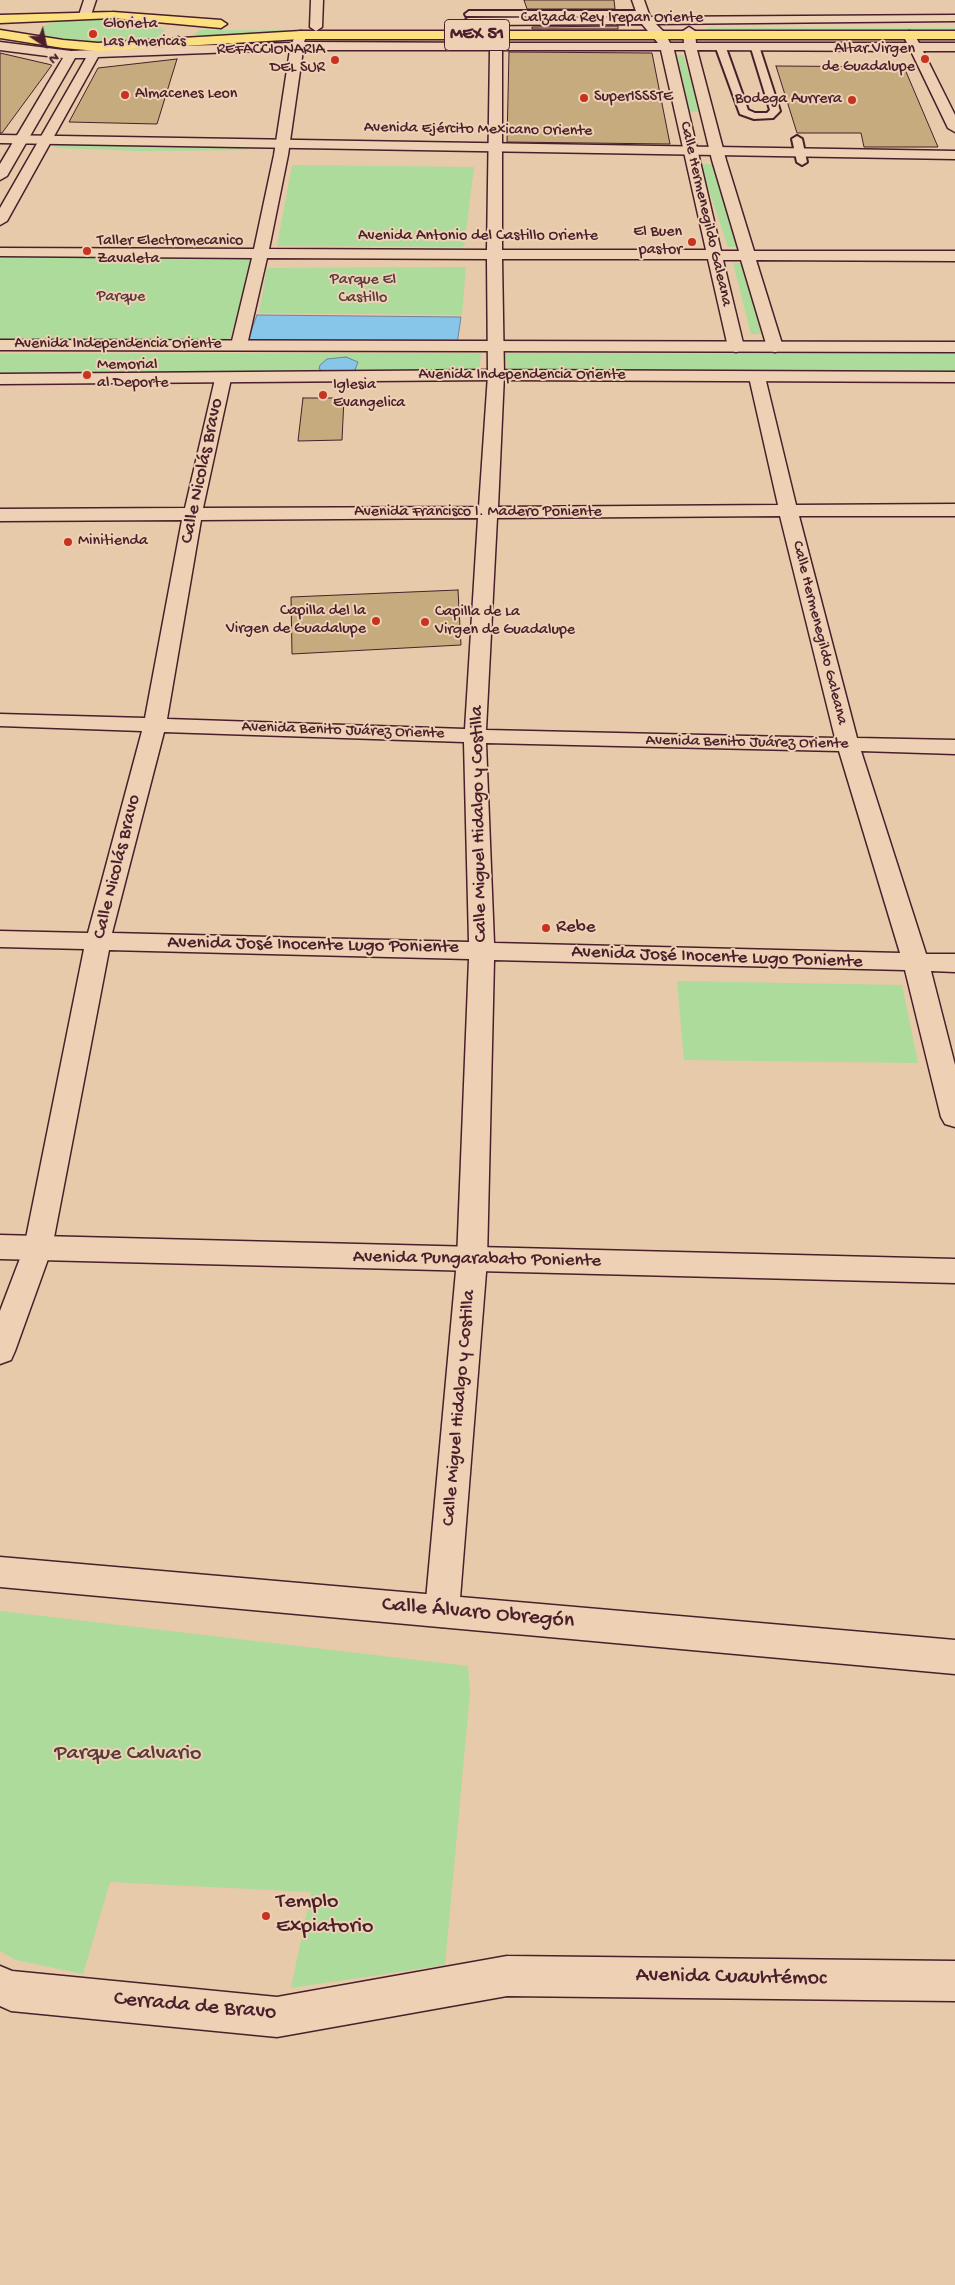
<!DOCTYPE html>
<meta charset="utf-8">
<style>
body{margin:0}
#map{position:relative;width:955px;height:2285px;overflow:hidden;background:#e6caaa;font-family:"Gochi Hand",sans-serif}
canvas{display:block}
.north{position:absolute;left:20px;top:20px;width:50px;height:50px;-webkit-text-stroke:4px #eed1b5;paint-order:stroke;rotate:146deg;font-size:14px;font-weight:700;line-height:20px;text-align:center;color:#4a1f2b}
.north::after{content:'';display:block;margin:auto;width:18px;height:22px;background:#4a1f2b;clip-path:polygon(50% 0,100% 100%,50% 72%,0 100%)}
</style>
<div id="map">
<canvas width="955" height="2285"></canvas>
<div class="north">N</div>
</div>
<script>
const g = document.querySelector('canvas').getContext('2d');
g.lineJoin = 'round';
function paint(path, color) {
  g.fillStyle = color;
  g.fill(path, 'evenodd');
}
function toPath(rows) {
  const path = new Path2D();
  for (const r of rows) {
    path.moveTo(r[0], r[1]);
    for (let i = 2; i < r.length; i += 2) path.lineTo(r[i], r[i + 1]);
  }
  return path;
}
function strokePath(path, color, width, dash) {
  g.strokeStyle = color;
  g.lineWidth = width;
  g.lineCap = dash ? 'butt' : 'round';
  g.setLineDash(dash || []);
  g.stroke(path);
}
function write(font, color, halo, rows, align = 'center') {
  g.font = font + ' "Gochi Hand",sans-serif';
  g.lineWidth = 4;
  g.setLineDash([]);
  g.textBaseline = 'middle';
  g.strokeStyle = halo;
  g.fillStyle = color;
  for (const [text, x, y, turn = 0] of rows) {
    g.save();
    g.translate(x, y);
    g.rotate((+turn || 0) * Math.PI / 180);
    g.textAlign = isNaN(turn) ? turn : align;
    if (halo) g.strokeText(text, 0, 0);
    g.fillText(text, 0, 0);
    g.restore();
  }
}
paint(toPath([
 [80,18,130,19,157,24,165,31,155,38,130,43,96,44,59,41,40,34,43,26,58,21],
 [708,28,955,28,955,32,709,33],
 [199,30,442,31,442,34,194,35],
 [674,55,683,55,701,111,690,112],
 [53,143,248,146,249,148,246,150,139,151,57,148,51,145],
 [700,164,714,164,742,247,728,247],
 [292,165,474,167,464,247,277,246],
 [0,256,255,257,230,339,0,340],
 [733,263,746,263,761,334,751,334],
 [466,267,462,315,259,313,267,268],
 [481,353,479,373,0,376,0,354],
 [505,353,955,354,955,373,508,372],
 [677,981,902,985,918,1063,684,1060],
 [0,1611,468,1666,470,1692,445,1965,291,1988,311,1892,110,1882,83,1974,16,1960,0,1951]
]), '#acdb9b');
const water = toPath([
 [257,315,461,317,457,344,247,342,257,315],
 [346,357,358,362,355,370,347,372,325,372,319,369,320,365,327,359,346,357]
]);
paint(water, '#87c6e8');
strokePath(water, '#6f839c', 1);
const building = toPath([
 [524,0,614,0,615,9,527,9,524,0],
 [618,26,618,29,532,29,532,27,618,26],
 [509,52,652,53,670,144,507,142,509,52],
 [0,53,52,65,2,133,0,133,0,53],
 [177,59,157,124,69,122,98,68,177,59],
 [776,66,904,67,938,147,864,147,861,133,797,133,776,66],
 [303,398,344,398,342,440,298,441,303,398],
 [458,590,461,645,292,654,291,597,458,590]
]);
paint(building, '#c5ab7d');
strokePath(building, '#4a1f2b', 1);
const lane = toPath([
 [469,11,643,11,647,14,643,17,466,16,465,14,469,11],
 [721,45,726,48,748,110,755,113,767,113,770,110,751,48,759,46,780,111,773,118,754,119,740,114,716,48,721,45],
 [797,136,802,139,807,162,802,165,797,162,792,139,797,136]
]);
const street = toPath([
 [84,0,96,0,91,15,85,18,79,15,84,0],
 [311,0,323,0,322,27,316,31,310,27,311,0],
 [632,0,644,0,650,17,955,15,955,21,656,24,665,33,670,43,684,43,683,31,689,27,695,31,696,43,907,43,903,35,909,31,913,32,919,43,955,43,955,51,923,51,955,115,955,132,948,128,911,51,697,50,726,160,754,251,955,251,955,261,756,260,783,347,781,350,775,352,769,350,767,347,741,260,723,260,744,347,742,350,736,352,730,350,728,347,708,259,502,259,504,375,498,507,778,505,749,377,751,373,757,372,763,373,765,377,796,505,955,504,955,516,799,516,857,738,955,740,955,754,861,751,926,954,955,954,955,972,931,971,955,1065,955,1127,945,1124,941,1117,905,970,494,960,487,1260,459,1611,454,1622,442,1627,430,1622,425,1611,457,1260,469,959,109,950,52,1248,15,1351,11,1360,0,1364,0,1311,24,1248,84,949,0,947,0,931,88,933,142,731,0,726,0,714,145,718,182,520,0,521,0,509,185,508,215,379,217,375,223,374,229,375,231,379,203,508,479,507,488,375,487,259,267,258,247,345,245,348,239,350,233,348,231,345,252,258,0,256,0,248,254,249,274,155,290,50,98,57,7,221,0,225,0,208,86,58,75,58,7,176,0,180,0,164,63,58,0,50,0,42,71,51,165,47,178,37,184,41,180,46,292,43,297,32,301,31,307,35,304,42,490,43,490,35,496,31,502,35,502,43,658,43,642,24,473,25,470,39,466,40,460,36,462,22,468,18,638,17,632,0],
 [303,50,490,50,487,250,269,249,288,155,303,50],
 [502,50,661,50,706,250,502,250,502,50],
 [674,50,685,50,712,160,739,251,721,251,674,50],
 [780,516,835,738,486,730,497,518,780,516],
 [478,518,465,729,167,719,201,520,478,518],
 [164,732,464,742,469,942,112,933,164,732],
 [486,743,839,751,900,953,494,943,486,743],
 [507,1956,955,1961,955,2001,507,1996,277,2037,11,2011,0,2006,0,1966,12,1971,277,1997,507,1956]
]);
const secondary = toPath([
 [0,135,955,151,955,159,0,143,0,135],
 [0,340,955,342,955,352,0,350,0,340],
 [496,370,955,372,955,382,496,380,0,384,0,374,496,370],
 [0,1235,955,1259,955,1283,0,1259,0,1235],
 [0,1557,955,1640,955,1674,0,1587,0,1557]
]);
const primary = toPath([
 [113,12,221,20,227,24,221,28,113,18,0,23,0,15,113,12],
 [0,30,63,40,98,43,301,31,955,31,955,39,301,39,98,51,63,48,0,38,0,30]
]);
strokePath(lane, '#4a1f2b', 4);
strokePath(street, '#4a1f2b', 3);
strokePath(secondary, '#4a1f2b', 3);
strokePath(primary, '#4a1f2b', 3);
paint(lane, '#eed1b5');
paint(street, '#eed1b5');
paint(secondary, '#eed1b5');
paint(primary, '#fce080');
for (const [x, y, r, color] of [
 [93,34,5,"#c8321e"],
 [925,59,5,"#c8321e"],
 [335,60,5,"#c8321e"],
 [125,95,5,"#c8321e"],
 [584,98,5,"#c8321e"],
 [852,100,5,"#c8321e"],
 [692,242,5,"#c8321e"],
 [87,251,5,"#c8321e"],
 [87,375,5,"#c8321e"],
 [323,395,5,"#c8321e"],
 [68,542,5,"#c8321e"],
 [376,621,5,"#c8321e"],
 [425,622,5,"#c8321e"],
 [546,928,5,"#c8321e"],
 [266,1916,5,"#c8321e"]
]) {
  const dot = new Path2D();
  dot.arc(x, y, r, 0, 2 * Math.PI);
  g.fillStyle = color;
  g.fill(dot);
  strokePath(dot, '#eed1b5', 2);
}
write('16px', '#4a1f2b', '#eed1b5', [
 ["Calzada Rey Irepan Oriente",612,19],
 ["Avenida Ejército Mexicano Oriente",478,130,1],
 ["Calle Hermenegildo Galeana",705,214,77],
 ["Avenida Antonio del Castillo Oriente",478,237],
 ["Avenida Independencia Oriente",118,345],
 ["Avenida Independencia Oriente",522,376],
 ["Avenida Francisco I. Madero Poniente",478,513],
 ["Calle Hermenegildo Galeana",819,633,76],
 ["Avenida Benito Juárez Oriente",343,731,2],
 ["Avenida Benito Juárez Oriente",747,743,1]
]);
write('16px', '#4a1f2b', '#eed1b5', [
 ["Glorieta",103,25],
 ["Las Americas",103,43],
 ["Altar Virgen",915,50,"right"],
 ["de Guadalupe",915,68,"right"],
 ["REFACCIONARIA",325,51,"right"],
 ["DEL SUR",325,69,"right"],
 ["Almacenes Leon",135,95],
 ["SuperISSSTE",594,98],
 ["Bodega Aurrera",842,100,"right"],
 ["El Buen",682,233,"right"],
 ["pastor",682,251,"right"],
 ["Taller Electromecanico",97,242],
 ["Zavaleta",97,260],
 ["Memorial",97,366],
 ["al Deporte",97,384],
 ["Iglesia",333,386],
 ["Evangelica",333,404],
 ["Minitienda",78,542],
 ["Capilla del la",366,612,"right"],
 ["Virgen de Guadalupe",366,630,"right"],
 ["Capilla de La",435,613],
 ["Virgen de Guadalupe",435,631]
], 'left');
write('16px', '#593b3c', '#eed1b5', [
 ["Parque El",363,281],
 ["Castillo",363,299],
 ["Parque",121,298]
]);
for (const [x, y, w] of [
 [477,35,65]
]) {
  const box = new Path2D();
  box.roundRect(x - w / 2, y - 15.5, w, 31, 4);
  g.fillStyle = '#eed1b5';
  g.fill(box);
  strokePath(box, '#4a1f2b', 1);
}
write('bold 18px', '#4a1f2b', null, [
 ["MEX 51",477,35]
]);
write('19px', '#4a1f2b', '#eed1b5', [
 ["Calle Nicolás Bravo",203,471,-78],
 ["Calle Miguel Hidalgo y Costilla",480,824,-91],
 ["Calle Nicolás Bravo",118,867,-76],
 ["Avenida José Inocente Lugo Poniente",313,946,1],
 ["Avenida José Inocente Lugo Poniente",717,958,2],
 ["Avenida Pungarabato Poniente",477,1260,1],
 ["Calle Miguel Hidalgo y Costilla",460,1408,-85]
]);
write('19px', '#4a1f2b', '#eed1b5', [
 ["Rebe",556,928]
], 'left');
write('22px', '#4a1f2b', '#eed1b5', [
 ["Calle Álvaro Obregón",478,1614,5],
 ["Avenida Cuauhtémoc",731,1978,1],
 ["Cerrada de Bravo",195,2007,5]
]);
write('22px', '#593b3c', '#eed1b5', [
 ["Parque Calvario",128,1755]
]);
write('22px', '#4a1f2b', '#eed1b5', [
 ["Templo",276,1903],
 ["Expiatorio",276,1928]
], 'left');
</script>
